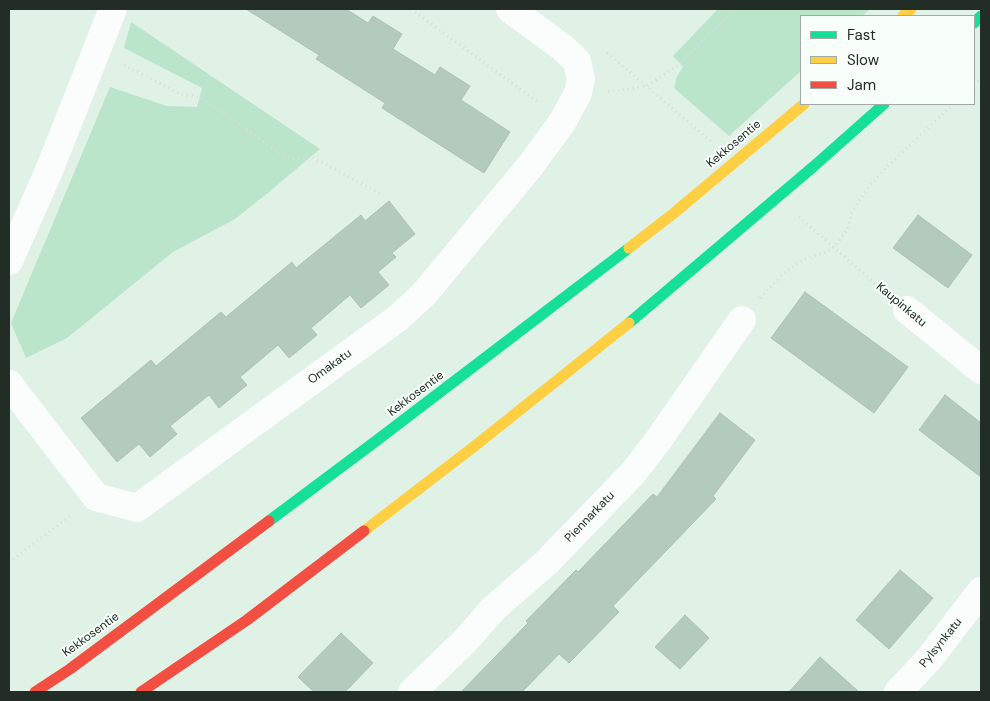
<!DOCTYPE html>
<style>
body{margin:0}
#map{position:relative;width:990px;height:701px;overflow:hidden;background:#e0f1e6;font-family:"DM Sans",sans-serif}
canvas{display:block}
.frame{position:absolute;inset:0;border:10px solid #222d26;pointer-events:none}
.legend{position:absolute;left:800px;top:15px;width:175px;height:90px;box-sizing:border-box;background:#f8fefa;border:1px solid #a2aaa5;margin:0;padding:6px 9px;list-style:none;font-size:15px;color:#222d26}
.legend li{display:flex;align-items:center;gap:10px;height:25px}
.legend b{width:25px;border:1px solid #a2aaa5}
</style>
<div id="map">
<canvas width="990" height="701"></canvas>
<div class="frame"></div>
<ul class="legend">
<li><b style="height:6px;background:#16e098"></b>Fast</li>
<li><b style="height:6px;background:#ffcf43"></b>Slow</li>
<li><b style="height:6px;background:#f24e42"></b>Jam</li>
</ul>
</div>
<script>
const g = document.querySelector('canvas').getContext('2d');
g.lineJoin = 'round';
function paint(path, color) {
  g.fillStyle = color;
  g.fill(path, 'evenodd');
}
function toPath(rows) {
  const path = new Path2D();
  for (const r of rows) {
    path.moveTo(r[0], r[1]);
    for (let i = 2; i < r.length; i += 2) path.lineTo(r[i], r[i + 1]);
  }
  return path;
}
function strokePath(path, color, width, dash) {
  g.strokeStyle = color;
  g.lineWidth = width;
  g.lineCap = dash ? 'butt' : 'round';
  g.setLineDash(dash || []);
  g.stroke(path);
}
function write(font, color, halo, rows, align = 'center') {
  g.font = font + ' "DM Sans",sans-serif';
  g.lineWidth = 4;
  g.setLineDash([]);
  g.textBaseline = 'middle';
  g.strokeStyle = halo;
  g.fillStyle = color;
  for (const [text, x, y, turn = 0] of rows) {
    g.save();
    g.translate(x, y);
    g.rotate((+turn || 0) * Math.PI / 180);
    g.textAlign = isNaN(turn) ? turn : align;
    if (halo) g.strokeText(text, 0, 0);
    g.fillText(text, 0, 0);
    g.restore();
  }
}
paint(toPath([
 [718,9,870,9,862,16,801,16,801,71,729,136,674,88,677,76,683,67,673,56],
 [131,22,320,149,269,192,235,219,173,252,67,338,26,358,11,323,110,87,167,106,197,107,202,88,124,48]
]), '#bbe5ca');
const building = toPath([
 [246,9,346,9,368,23,373,16,402,34,393,49,435,75,440,67,470,86,461,100,510,132,484,173,382,108,385,103,316,59,319,55,246,9],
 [389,201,415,234,392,253,396,257,378,272,389,285,361,308,350,295,311,328,317,335,289,358,278,345,240,377,247,385,219,408,209,395,170,426,177,434,150,457,139,444,117,462,81,418,151,360,156,366,221,312,226,317,292,262,296,268,361,215,365,221,389,201],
 [918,215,972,255,948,288,893,248,918,215],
 [805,292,908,367,874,413,771,338,805,292],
 [945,395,981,423,981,477,919,430,945,395],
 [720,413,755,440,713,496,716,499,613,606,619,612,569,663,559,654,522,692,461,692,528,623,526,621,576,570,578,572,653,494,657,497,720,413],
 [900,570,933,598,889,649,856,620,900,570],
 [685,615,709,638,680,669,655,647,685,615],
 [341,633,373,663,345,692,314,692,298,677,341,633],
 [820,657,859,692,789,692,820,657]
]);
paint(building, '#b3cbbd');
strokePath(building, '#b2bfb7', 1);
strokePath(toPath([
 [411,9,539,103],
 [607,53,713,143],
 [124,65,180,94,201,98,281,154,295,159,312,157,381,194],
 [974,85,981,78],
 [608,92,647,86,677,66,735,9],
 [799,217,885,292],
 [760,298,784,273,805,259,826,252,834,247,847,230,852,212,866,190,888,166,953,104],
 [9,562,72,515]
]), '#d8ddda', 3, [1, 4]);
strokePath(toPath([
 [9,261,48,173,113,9],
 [907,310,981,370],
 [9,384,96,497,137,508,398,318,424,294,531,165,563,121,578,93,581,79,577,61,563,48,510,9],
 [412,692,465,641,494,608,546,563,633,473,657,442,742,320],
 [898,692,929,659,981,591]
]), '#fafdfb', 28);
strokePath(toPath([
 [974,23,981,16],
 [629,323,813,167,884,104],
 [269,521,376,441,629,248]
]), '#16e098', 11);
strokePath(toPath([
 [903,16,911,9],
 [629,248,674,213,804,104],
 [364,531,476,445,629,323]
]), '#ffcf43', 11);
strokePath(toPath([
 [35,692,70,669,269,521],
 [141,692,247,620,364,531]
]), '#f24e42', 11);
write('12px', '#222d26', '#f8fefa', [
 ["Kekkosentie",734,144,-40],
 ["Kaupinkatu",901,305,40],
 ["Omakatu",330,367,-36],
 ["Kekkosentie",416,394,-37],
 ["Piennarkatu",590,517,-46],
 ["Kekkosentie",91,635,-36],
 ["Pylsynkatu",941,643,-51]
]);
</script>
